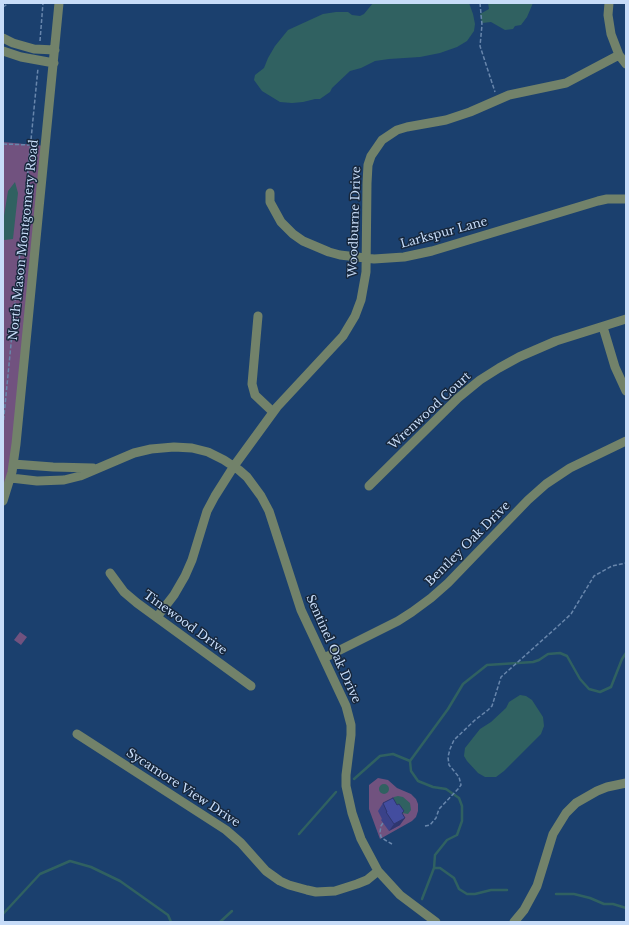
<!DOCTYPE html>
<style>
body{margin:0}
#map{position:relative;width:629px;height:925px;overflow:hidden;background:#1b406e;font-family:"Libre Baskerville",serif}
canvas{display:block}
.frame{position:absolute;inset:0;border:4px solid #c7dcf8;pointer-events:none}
</style>
<div id="map">
<canvas width="629" height="925"></canvas>
<div class="frame"></div>
</div>
<script>
const g = document.querySelector('canvas').getContext('2d');
g.lineJoin = 'round';
function paint(path, color) {
  g.fillStyle = color;
  g.fill(path, 'evenodd');
}
function toPath(rows) {
  const path = new Path2D();
  for (const r of rows) {
    if (r.length === 3) {
      path.moveTo(r[0] + r[2], r[1]);
      path.arc(r[0], r[1], r[2], 0, 2 * Math.PI);
      continue;
    }
    path.moveTo(r[0], r[1]);
    for (let i = 2; i < r.length; i += 2) path.lineTo(r[i], r[i + 1]);
  }
  return path;
}
function strokePath(path, color, width, dash) {
  g.strokeStyle = color;
  g.lineWidth = width;
  g.lineCap = dash ? 'butt' : 'round';
  g.setLineDash(dash || []);
  g.stroke(path);
}
function write(font, color, halo, rows, align = 'center') {
  g.font = font + ' "Libre Baskerville",serif';
  g.lineWidth = 3;
  g.setLineDash([]);
  g.textBaseline = 'middle';
  g.strokeStyle = halo;
  g.fillStyle = color;
  for (const [text, x, y, turn = 0] of rows) {
    g.save();
    g.translate(x, y);
    g.rotate((+turn || 0) * Math.PI / 180);
    g.textAlign = isNaN(turn) ? turn : align;
    if (halo) g.strokeText(text, 0, 0);
    g.fillText(text, 0, 0);
    g.restore();
  }
}
paint(toPath([
 [3,142,46,146,16,444,3,501],
 [20,632,27,637,21,645,14,640],
 [378,778,388,780,397,788,411,794,416,799,418,804,418,811,416,817,412,821,380,839,369,809,369,785]
]), '#71527f');
paint(toPath([
 [373,3,469,3,473,14,475,24,474,31,467,41,457,47,440,53,420,57,389,59,375,61,361,68,350,71,332,88,330,92,320,99,315,99,303,102,292,103,280,102,262,91,254,80,255,75,264,68,268,58,275,46,288,30,323,14,336,12,348,12,352,15,360,16,364,14],
 [488,3,533,3,527,17,521,25,515,26,513,29,505,30,491,22,482,23,480,14,489,9],
 [15,182,18,193,13,239,4,240,3,222,8,191],
 [520,695,526,696,532,700,543,717,544,726,541,734,504,771,496,777,485,777,478,773,467,761,464,756,465,748,480,729,491,722,506,708,509,702],
 [384,789,5],
 [398,796,403,797,410,803,411,810,408,814,402,813,393,805,392,799,394,797]
]), '#306161');
strokePath(toPath([
 [354,779,380,756,393,754,410,761],
 [299,834,336,792],
 [434,868,440,868,454,878,459,889,467,894,475,894,491,890,507,890],
 [556,894,574,894,590,898,604,904,613,904,626,908],
 [422,899,434,868,435,855,447,840,457,835,462,821,462,806,459,798,446,789,433,787,418,781,411,771,410,761,448,709,463,684,487,665,533,662,539,660,548,654,560,653,567,656,580,679,589,689,600,692,611,687,622,659,626,653],
 [3,914,40,874,70,861,91,867,120,881,168,915,171,922],
 [220,922,232,911]
]), '#306161', 2.5);
strokePath(toPath([
 [480,3,482,25,480,46,495,92],
 [3,7,9,3],
 [40,41,43,3],
 [3,144,30,145],
 [3,426,38,68],
 [383,823,381,826,380,832,381,837,385,840,392,844],
 [425,826,430,825,436,818,439,809,458,789,461,785,459,777,449,765,448,757,450,749,454,740,475,720,488,710,492,706,501,677,557,627,571,614,594,576,612,566,626,563]
]), '#6886ac', 1.5, [4, 2]);
strokePath(toPath([
 [609,3,608,15,611,34,619,55,626,64],
 [3,38,13,43,34,49,55,50],
 [3,51,21,57,54,63],
 [270,193,270,202,281,222,293,234,303,241,329,252,340,255,374,259,404,257,432,251,598,201,607,199,626,199],
 [258,316,252,384,255,395,273,412],
 [603,327,615,367,626,391],
 [13,464,53,467,93,468],
 [11,478,37,481,64,480,80,476,134,453,151,449,174,447,192,448,208,452,224,460,239,470,247,477,261,496,269,511,301,610,346,706,351,725,351,735,346,775,346,786,352,813,361,839,378,871,400,895,436,922],
 [369,486,458,398,480,380,499,368,519,357,556,341,626,319],
 [3,501,12,472,16,444,59,3],
 [110,573,124,592,137,603,251,686],
 [157,617,174,595,185,576,192,560,207,511,215,496,234,466,277,407,343,336,355,316,361,300,366,272,367,183,368,165,371,156,382,140,397,130,407,127,446,120,470,112,509,95,566,83,619,55],
 [324,658,398,621,412,612,431,598,448,583,528,500,546,484,570,468,626,441],
 [77,734,226,830,241,843,266,871,280,881,289,885,307,890,316,892,335,891,357,884,367,880,378,871],
 [514,922,524,910,537,886,553,834,566,813,576,803,597,791,607,787,626,783]
]), '#72826a', 9);
paint(toPath([
 [383,803,397,805,404,811,402,813,400,825,389,831,381,820,382,819,378,811]
]), '#3a4289');
paint(toPath([
 [405,818,400,825,389,831,394,824]
]), '#2f366f');
const building = toPath([
 [393,798,397,805,399,804,404,811,402,813,405,818,394,824,386,812,387,812,383,803,393,798]
]);
paint(building, '#434d9f');
strokePath(building, '#2f366f', 1);
write('12px', '#c7dcf8', '#17273c', [
 ["Woodburne Drive",355,222,-88],
 ["Larkspur Lane",444,233,-15],
 ["North Mason Montgomery Road",24,240,-84],
 ["Wrenwood Court",430,411,-43],
 ["Bentley Oak Drive",468,544,-45],
 ["Tinewood Drive",185,623,36],
 ["Sentinel Oak Drive",333,649,66],
 ["Sycamore View Drive",183,788,33]
]);
</script>
